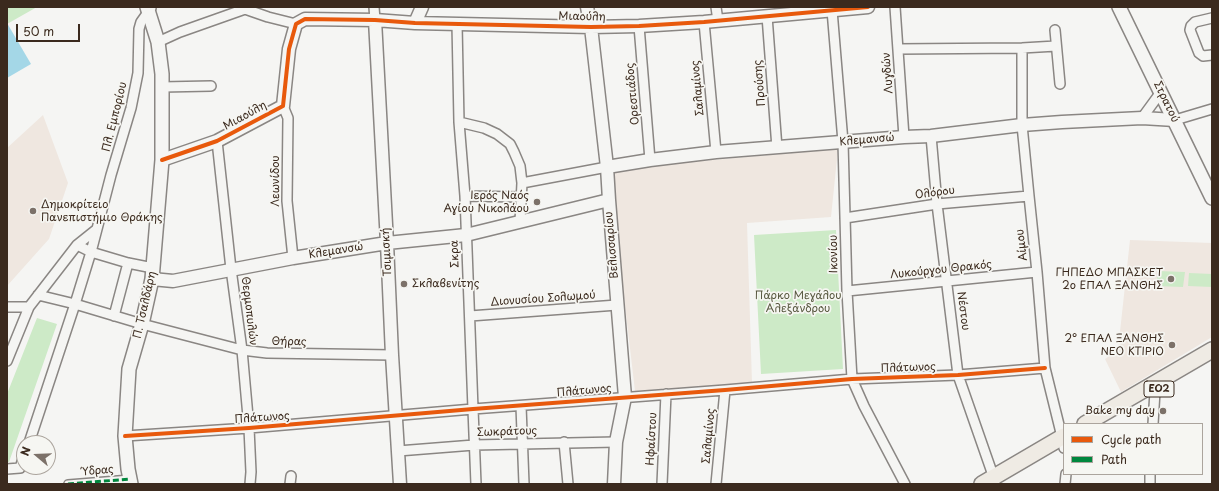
<!DOCTYPE html>
<meta charset="utf-8">
<style>
body{margin:0}
#map{position:relative;width:1219px;height:491px;overflow:hidden;background:#f5f5f3;font-family:"Playpen Sans",sans-serif}
canvas{display:block}
.frame{position:absolute;inset:0;border:8px solid #3b2a1e;pointer-events:none}
.legend{position:absolute;left:1063px;top:423px;width:140px;height:52px;box-sizing:border-box;background:#f6f6f2;border:1px solid #aba49d;margin:0;padding:5px 7px;list-style:none;font-size:12px;color:#3b2a1e}
.legend li{display:flex;align-items:center;gap:8px;height:20px}
.legend b{width:20px;border:1px solid #aba49d}
.north{position:absolute;left:16px;top:435px;width:40px;height:40px;box-sizing:border-box;background:#f6f6f2;border:1px solid #aba49d;border-radius:50%;rotate:289deg;font-size:11px;font-weight:700;line-height:16px;text-align:center;color:#3b2a1e}
.north::after{content:'';display:block;margin:auto;width:14px;height:18px;background:#7c7169;clip-path:polygon(50% 0,100% 100%,50% 72%,0 100%)}
.scale{position:absolute;left:16px;top:24px;width:64px;height:18px;box-sizing:border-box;border:2px solid #3b2a1e;border-top:0;padding-left:5px;font-size:12px;line-height:14px;white-space:nowrap;color:#3b2a1e;-webkit-text-stroke:3px #f6f6f2;paint-order:stroke}
</style>
<div id="map">
<canvas width="1219" height="491"></canvas>
<div class="frame"></div>
<ul class="legend">
<li><b style="height:5px;background:#e8590c"></b>Cycle path</li>
<li><b style="height:5px;background:#00873e"></b>Path</li>
</ul>
<div class="north">N</div>
<div class="scale">50 m</div>
</div>
<script>
const g = document.querySelector('canvas').getContext('2d');
g.lineJoin = 'round';
function paint(path, color) {
  g.fillStyle = color;
  g.fill(path, 'evenodd');
}
function toPath(rows) {
  const path = new Path2D();
  for (const r of rows) {
    path.moveTo(r[0], r[1]);
    for (let i = 2; i < r.length; i += 2) path.lineTo(r[i], r[i + 1]);
  }
  return path;
}
function strokePath(path, color, width, dash) {
  g.strokeStyle = color;
  g.lineWidth = width;
  g.lineCap = dash ? 'butt' : 'round';
  g.setLineDash(dash || []);
  g.stroke(path);
}
function write(font, color, halo, rows, align = 'center') {
  g.font = font + ' "Playpen Sans",sans-serif';
  g.lineWidth = 3.5;
  g.setLineDash([]);
  g.textBaseline = 'middle';
  g.strokeStyle = halo;
  g.fillStyle = color;
  for (const [text, x, y, turn = 0] of rows) {
    g.save();
    g.translate(x, y);
    g.rotate((+turn || 0) * Math.PI / 180);
    g.textAlign = isNaN(turn) ? turn : align;
    if (halo) g.strokeText(text, 0, 0);
    g.fillText(text, 0, 0);
    g.restore();
  }
}
paint(toPath([
 [43,115,68,183,49,239,7,286,7,148],
 [838,149,831,217,747,223,752,383,635,391,609,169],
 [1130,240,1212,243,1212,337,1121,392,1105,359,1118,350]
]), '#efe7e0');
paint(toPath([
 [7,7,37,7,7,24],
 [836,230,843,369,761,374,754,235],
 [1158,271,1185,272,1183,287,1156,286],
 [1189,273,1212,274,1212,287,1188,286],
 [37,318,57,324,9,462,7,462,7,394]
]), '#cdeac7');
paint(toPath([
 [7,23,31,64,7,78]
]), '#a4d7e7');
const pedestrian = toPath([
 [68,484,130,479]
]);
const minor = toPath([
 [374,7,375,20],
 [716,7,718,21],
 [895,7,904,137],
 [832,10,843,142,847,291,852,379,864,406,905,484],
 [767,16,777,148],
 [1212,18,1195,22,1191,26,1190,30,1199,53,1203,56,1212,55],
 [704,22,716,152],
 [457,24,459,122,465,196,473,409,476,484],
 [639,26,650,160],
 [1055,30,1060,84],
 [158,42,180,32,245,9,268,17,296,24],
 [1022,48,1022,125,1029,196,1037,272,1045,368,1062,437,1064,448],
 [898,49,1022,48,1056,46],
 [162,87,211,86],
 [283,106,288,118,287,201,293,258],
 [1142,118,1161,92],
 [1175,120,1212,109],
 [459,122,484,128,497,134,510,144,514,152,520,166,522,183],
 [931,136,937,204,958,375,995,481],
 [217,141,231,269,242,350,249,428,251,472,250,484],
 [465,196,521,197],
 [845,218,937,204,1029,196],
 [520,222,522,183,607,167],
 [77,245,91,252,128,263,153,268],
 [847,291,1037,272],
 [38,295,75,304,142,324,242,350,267,353,392,355],
 [7,307,29,307],
 [114,316,128,263],
 [470,316,617,305],
 [7,361,29,307,77,245,97,229,111,175,131,108,138,73,139,29,141,22,151,8],
 [521,406,524,484],
 [1153,424,1155,391],
 [125,436,249,428,473,409,725,390,852,379,958,375,1045,368],
 [564,442,568,484],
 [29,443,75,304,91,252,97,229],
 [398,451,474,445,616,442],
 [7,469,20,468,24,456],
 [290,484,291,476],
 [662,484,666,394],
 [716,484,725,390],
 [1065,484,1066,474],
 [1150,484,1150,474]
]);
const tertiary = toPath([
 [587,7,591,27,607,167,609,200,625,397,616,442,614,484],
 [375,20,387,243,392,355,400,484],
 [415,23,422,7],
 [162,160,217,141,283,106,289,49,296,24,305,19,375,20,415,23,591,27,639,26,704,22,868,7],
 [607,167,650,160,716,152,904,137,931,136,1022,125,1062,122,1142,118,1175,120],
 [152,279,173,281,293,258,387,243,466,235,609,200]
]);
const secondary = toPath([
 [1119,7,1212,198],
 [131,484,128,469,125,436,129,369,142,324,152,279,162,160,162,74,158,42,147,7]
]);
const primary = toPath([
 [1085,424,1212,350],
 [982,484,1064,436]
]);
strokePath(pedestrian, '#8a8683', 10);
strokePath(minor, '#8a8683', 12);
strokePath(tertiary, '#8a8683', 15);
strokePath(secondary, '#8a8683', 16);
strokePath(primary, '#8a8683', 18);
strokePath(pedestrian, '#f5f5f3', 7);
strokePath(minor, '#f5f5f3', 9);
strokePath(tertiary, '#f5f5f3', 12);
strokePath(secondary, '#f5f5f3', 13);
strokePath(primary, '#efebe4', 15);
strokePath(toPath([
 [68,484,130,479]
]), '#00873e', 3, [6, 3]);
strokePath(toPath([
 [162,160,217,141,283,106,289,49,296,24,305,19,375,20,415,23,591,27,639,26,704,22,868,7],
 [125,436,249,428,473,409,725,390,852,379,958,375,1045,368]
]), '#e8590c', 4);
for (const [x, y, r, color] of [
 [537,202,4,"#7c7169"],
 [33,211,4,"#7c7169"],
 [1171,279,4,"#7c7169"],
 [404,284,4,"#7c7169"],
 [1172,345,4,"#7c7169"],
 [1163,411,4,"#7c7169"]
]) {
  const dot = new Path2D();
  dot.arc(x, y, r, 0, 2 * Math.PI);
  g.fillStyle = color;
  g.fill(dot);
  strokePath(dot, '#f6f6f2', 1.5);
}
for (const [x, y, w] of [
 [1159,389,30]
]) {
  const box = new Path2D();
  box.roundRect(x - w / 2, y - 8, w, 16, 3);
  g.fillStyle = '#f6f6f2';
  g.fill(box);
  strokePath(box, '#3b2a1e', 1);
}
write('bold 10px', '#3b2a1e', null, [
 ["ΕΟ2",1159,389]
]);
write('11px', '#3b2a1e', '#f6f6f2', [
 ["Μιαούλη",582,17,1],
 ["Λυγδών",888,73,-94],
 ["Προύσης",760,83,-95],
 ["Σαλαμίνος",698,88,-95],
 ["Ορεστιάδος",633,94,-95],
 ["Στρατού",1166,102,64],
 ["Μιαούλη",245,116,-29],
 ["Πλ. Εμπορίου",115,117,-76],
 ["Κλεμανσώ",867,140,-5],
 ["Λεωνίδου",276,181,-90],
 ["Ολόρου",935,193,-7],
 ["Βελισσαρίου",612,245,-95],
 ["Αίμου",1022,245,-97],
 ["Κλεμανσώ",336,251,-9],
 ["Τσιμισκή",387,252,-93],
 ["Σκρα",455,254,-92],
 ["Ικονίου",834,254,-91],
 ["Λυκούργου Θρακός",941,270,-6],
 ["Διονυσίου Σολωμού",543,299,-4],
 ["Π. Τσαλδάρη",145,305,-77],
 ["Θερμοπυλών",249,311,83],
 ["Νέστου",963,311,83],
 ["Θήρας",289,342,1],
 ["Πλάτωνος",908,368,-2],
 ["Πλάτωνος",584,391,-5],
 ["Πλάτωνος",262,418,-4],
 ["Σωκράτους",507,432,-2],
 ["Σαλαμίνος",709,436,-85],
 ["Ηφαίστου",652,439,-87],
 ["Ύδρας",98,471,-5]
]);
write('11px', '#3b2a1e', '#f6f6f2', [
 ["Ιερός Ναός",529,196],
 ["Αγίου Νικολάου",529,209],
 ["Δημοκρίτειο",41,205,"left"],
 ["Πανεπιστήμιο Θράκης",41,218,"left"],
 ["ΓΗΠΕΔΟ ΜΠΑΣΚΕΤ",1163,273],
 ["2ο ΕΠΑΛ ΞΑΝΘΗΣ",1163,286],
 ["Σκλαβενίτης",412,284,"left"],
 ["2° ΕΠΑΛ ΞΑΝΘΗΣ",1164,339],
 ["ΝΕΟ ΚΤΙΡΙΟ",1164,352],
 ["Bake my day",1155,411]
], 'right');
write('11px', '#57583f', '#f6f6f2', [
 ["Πάρκο Μεγάλου",798,296],
 ["Αλεξάνδρου",798,309]
]);
</script>
